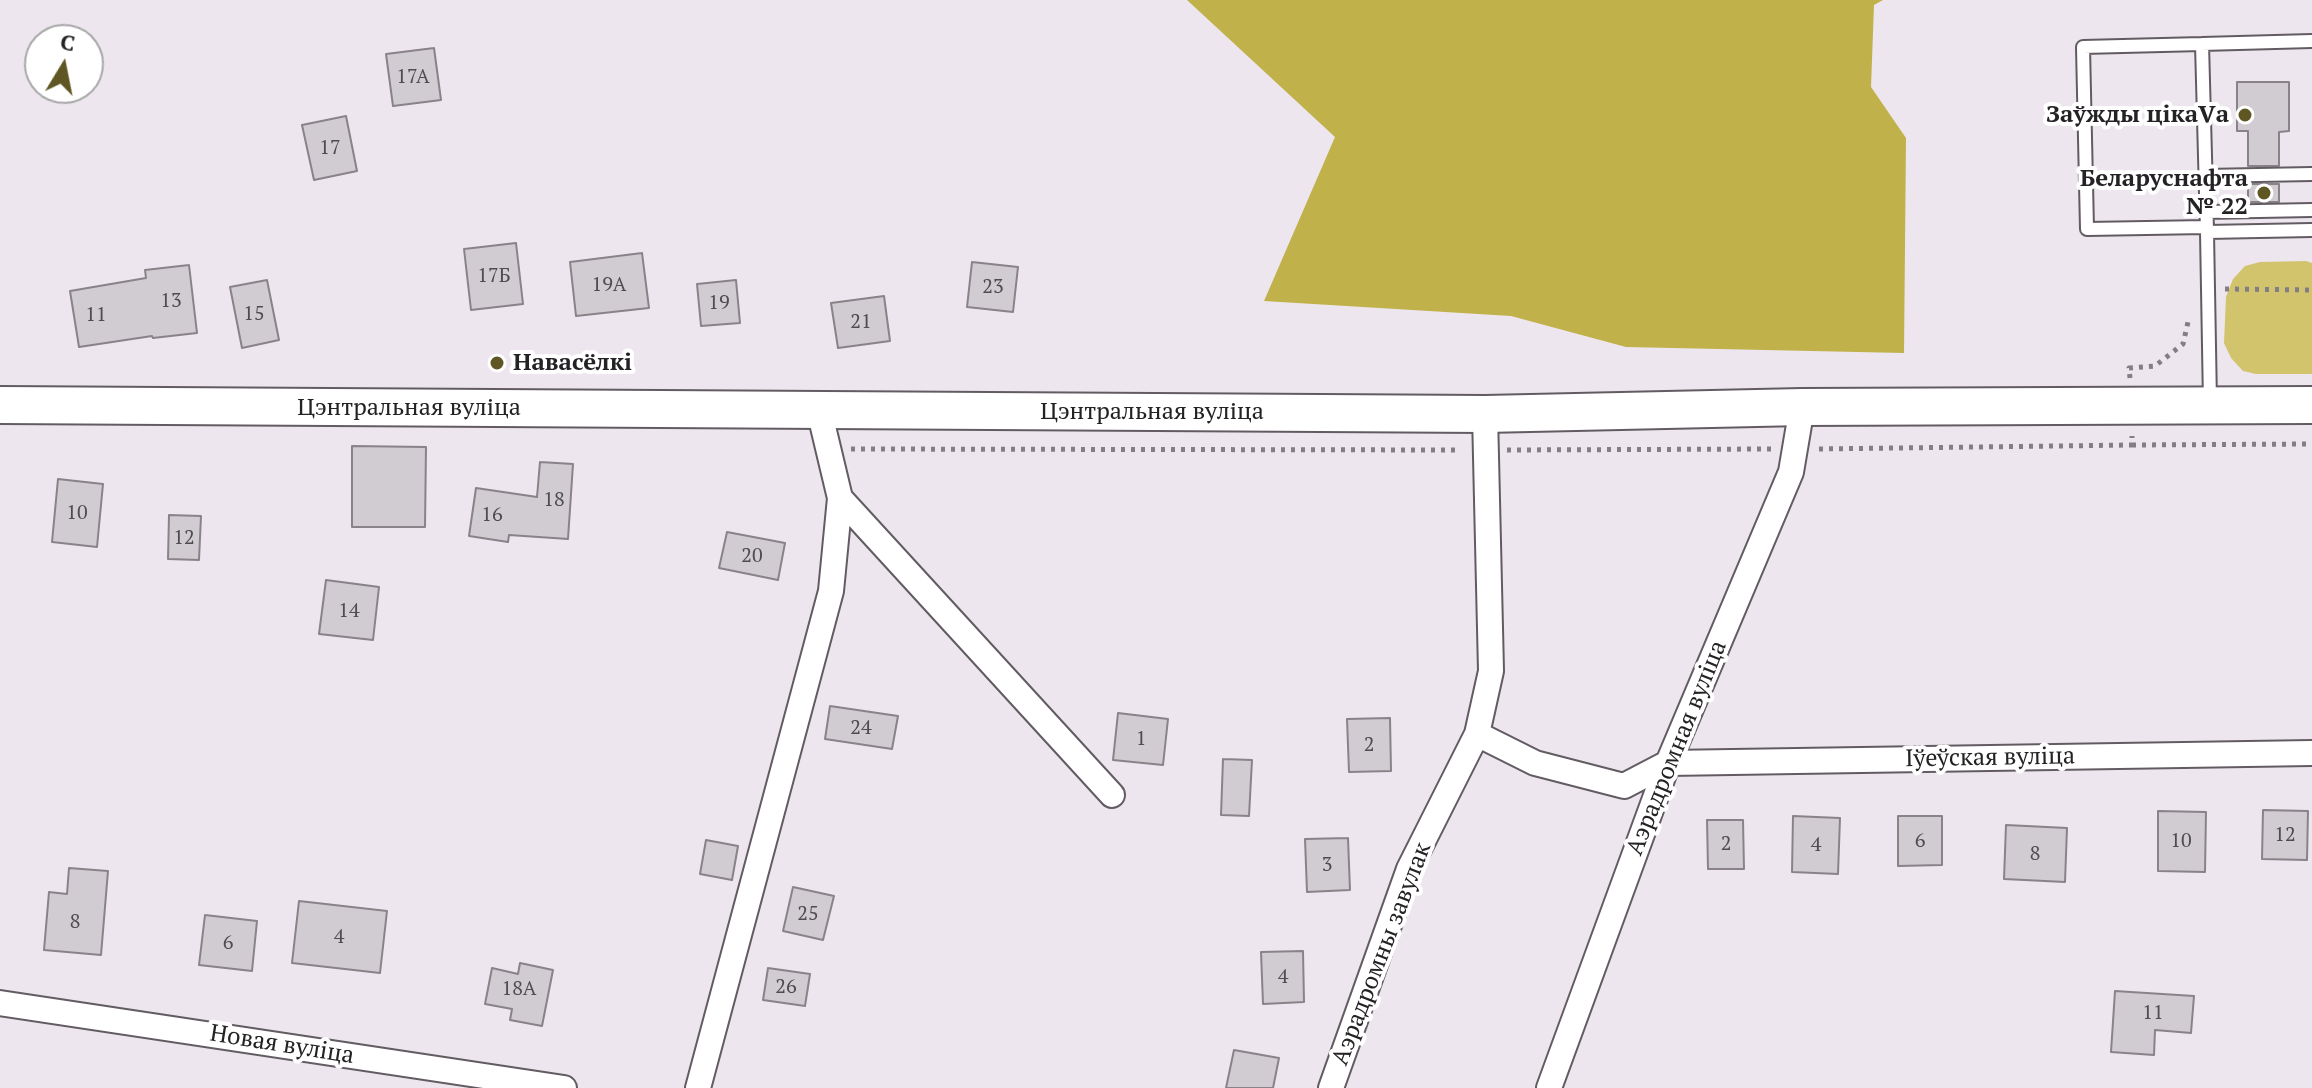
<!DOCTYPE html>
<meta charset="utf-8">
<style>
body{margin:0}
#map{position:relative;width:2312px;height:1088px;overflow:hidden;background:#ede6ee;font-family:"PT Serif",serif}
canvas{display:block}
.north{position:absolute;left:24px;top:24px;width:80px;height:80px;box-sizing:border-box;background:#fff;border:2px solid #a7a7a7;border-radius:50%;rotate:10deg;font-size:22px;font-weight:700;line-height:32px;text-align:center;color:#242224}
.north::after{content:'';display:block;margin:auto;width:28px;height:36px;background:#5f5723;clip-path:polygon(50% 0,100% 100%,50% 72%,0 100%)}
</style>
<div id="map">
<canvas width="2312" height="1088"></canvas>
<div class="north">С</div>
</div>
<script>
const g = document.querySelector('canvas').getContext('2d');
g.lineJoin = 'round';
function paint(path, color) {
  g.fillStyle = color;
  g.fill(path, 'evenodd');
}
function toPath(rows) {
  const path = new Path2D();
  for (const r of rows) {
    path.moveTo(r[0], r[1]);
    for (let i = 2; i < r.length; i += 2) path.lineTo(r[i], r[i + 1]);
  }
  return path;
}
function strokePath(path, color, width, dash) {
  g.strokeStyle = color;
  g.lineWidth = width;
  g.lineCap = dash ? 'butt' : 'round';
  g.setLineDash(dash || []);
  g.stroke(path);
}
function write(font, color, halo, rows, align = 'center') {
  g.font = font + ' "PT Serif",serif';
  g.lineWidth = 8;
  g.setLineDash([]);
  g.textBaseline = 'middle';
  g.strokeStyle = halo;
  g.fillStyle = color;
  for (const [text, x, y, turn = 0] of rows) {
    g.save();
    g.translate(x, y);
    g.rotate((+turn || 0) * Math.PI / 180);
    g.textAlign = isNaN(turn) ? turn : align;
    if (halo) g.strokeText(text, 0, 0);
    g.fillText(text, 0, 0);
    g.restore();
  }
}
paint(toPath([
 [2306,261,2312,263,2312,374,2256,374,2243,371,2231,358,2224,343,2226,297,2233,279,2245,266,2260,262]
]), '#d1c46d');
paint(toPath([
 [1187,0,1883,0,1874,5,1871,87,1906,138,1904,353,1626,347,1511,316,1264,301,1335,137]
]), '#c0b14a');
const building = toPath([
 [434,48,441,100,393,106,386,54,434,48],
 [2237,82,2289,82,2289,131,2279,132,2279,166,2248,166,2248,131,2237,131,2237,82],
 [346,116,357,171,314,180,302,125,346,116],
 [2248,184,2279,184,2279,202,2248,202,2248,184],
 [516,243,523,304,471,310,464,249,516,243],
 [642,253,649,308,576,316,570,262,642,253],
 [972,262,1018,267,1013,312,967,307,972,262],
 [189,265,197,333,153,338,152,336,79,347,70,291,146,278,145,270,189,265],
 [267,280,279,340,242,348,230,287,267,280],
 [736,280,740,323,701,326,697,284,736,280],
 [884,296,890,341,838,348,831,303,884,296],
 [352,446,426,447,425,527,352,527,352,446],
 [540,462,573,464,568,539,509,535,508,542,469,536,476,488,537,497,540,462],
 [58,479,103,484,97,547,52,542,58,479],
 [169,515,201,516,199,560,168,559,169,515],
 [727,532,785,543,778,580,719,568,727,532],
 [326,580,379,587,373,640,319,634,326,580],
 [830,706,898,716,892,749,825,739,830,706],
 [1118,713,1168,719,1163,765,1113,760,1118,713],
 [1390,718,1391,771,1349,772,1347,719,1390,718],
 [1223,759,1252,760,1249,816,1221,815,1223,759],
 [2263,810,2308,811,2307,860,2262,859,2263,810],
 [2158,811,2206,812,2205,872,2158,871,2158,811],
 [1793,816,1840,818,1838,874,1792,872,1793,816],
 [1898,816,1942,816,1942,865,1898,866,1898,816],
 [1707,820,1743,820,1744,869,1708,869,1707,820],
 [2006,825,2067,828,2065,882,2004,879,2006,825],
 [1348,838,1350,890,1307,892,1305,839,1348,838],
 [706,840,738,846,732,880,700,874,706,840],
 [69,868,108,871,101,955,44,950,49,892,67,894,69,868],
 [793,887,834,896,823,940,783,931,793,887],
 [299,901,387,911,380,973,292,963,299,901],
 [205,915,257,921,252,971,199,965,205,915],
 [1303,951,1304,1002,1263,1004,1261,952,1303,951],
 [520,963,553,970,542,1026,510,1020,512,1009,485,1004,492,968,518,974,520,963],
 [768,968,810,974,805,1006,763,1000,768,968],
 [2115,991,2194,996,2191,1033,2155,1030,2154,1055,2111,1052,2115,991],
 [1234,1050,1279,1058,1273,1088,1226,1088,1234,1050]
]);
paint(building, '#d1cbd2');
strokePath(building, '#898389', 2);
const lane = toPath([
 [2202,44,2083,47,2087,229,2206,227],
 [2205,176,2312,174],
 [2206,212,2312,210],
 [2207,231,2202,44,2312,41],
 [2210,403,2207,232,2312,230]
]);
const street = toPath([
 [840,498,1112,795],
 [1477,734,1535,763,1624,786,1668,763,2312,753],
 [0,1003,564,1088],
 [698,1088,831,591,840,498,819,410],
 [1331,1088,1409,869,1477,734,1491,671,1485,414],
 [1549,1088,1668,763,1791,472,1802,407]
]);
const secondary = toPath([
 [0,405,1485,414,1802,407,2312,405]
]);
strokePath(lane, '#625c62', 16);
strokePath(street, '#625c62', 28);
strokePath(secondary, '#625c62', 40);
strokePath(toPath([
 [2225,289,2312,290],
 [2130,378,2129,368,2155,366,2183,344,2188,322],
 [2132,445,2312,444],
 [851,449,1461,450],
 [1819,449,2132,445,2132,436],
 [1507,450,1773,449]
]), '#837e83', 5, [4, 6]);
strokePath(lane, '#fff', 12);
strokePath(street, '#fff', 24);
strokePath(secondary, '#fff', 36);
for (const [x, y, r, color] of [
 [2245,115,8,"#5f5723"],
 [2264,193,8,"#5f5723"],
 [497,363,8,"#5f5723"]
]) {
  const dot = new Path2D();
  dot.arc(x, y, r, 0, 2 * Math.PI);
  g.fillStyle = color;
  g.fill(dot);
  strokePath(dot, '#fff', 3);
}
write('20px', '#4f4c50', null, [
 ["17А",413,77],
 ["17",330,148],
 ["17Б",494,276],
 ["19А",609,285],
 ["23",993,287],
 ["13",171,301],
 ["19",719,303],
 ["15",254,314],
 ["11",96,315],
 ["21",861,322],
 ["18",554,500],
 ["10",77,513],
 ["16",492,515],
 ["12",184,538],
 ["20",752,556],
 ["14",349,611],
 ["24",861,728],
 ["1",1141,739],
 ["2",1369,745],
 ["12",2285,835],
 ["6",1920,841],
 ["10",2181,841],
 ["2",1726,844],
 ["4",1816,845],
 ["8",2035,854],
 ["3",1327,865],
 ["25",808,914],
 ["8",75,922],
 ["4",339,937],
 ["6",228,943],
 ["4",1283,977],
 ["26",786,987],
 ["18А",519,989],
 ["11",2153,1013]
]);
write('bold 24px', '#242224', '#fff', [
 ["Заўжды цікаVа",2229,115],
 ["Беларуснафта",2248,179],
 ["№ 22",2248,207],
 ["Навасёлкі",513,363,"left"]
], 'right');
write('24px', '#242224', '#fff', [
 ["Цэнтральная вуліца",409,408],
 ["Цэнтральная вуліца",1152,412],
 ["Аэрадромная вуліца",1677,748,-68],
 ["Іўеўская вуліца",1990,758,-1],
 ["Аэрадромны завулак",1382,954,-69],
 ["Новая вуліца",282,1045,9]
]);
</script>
